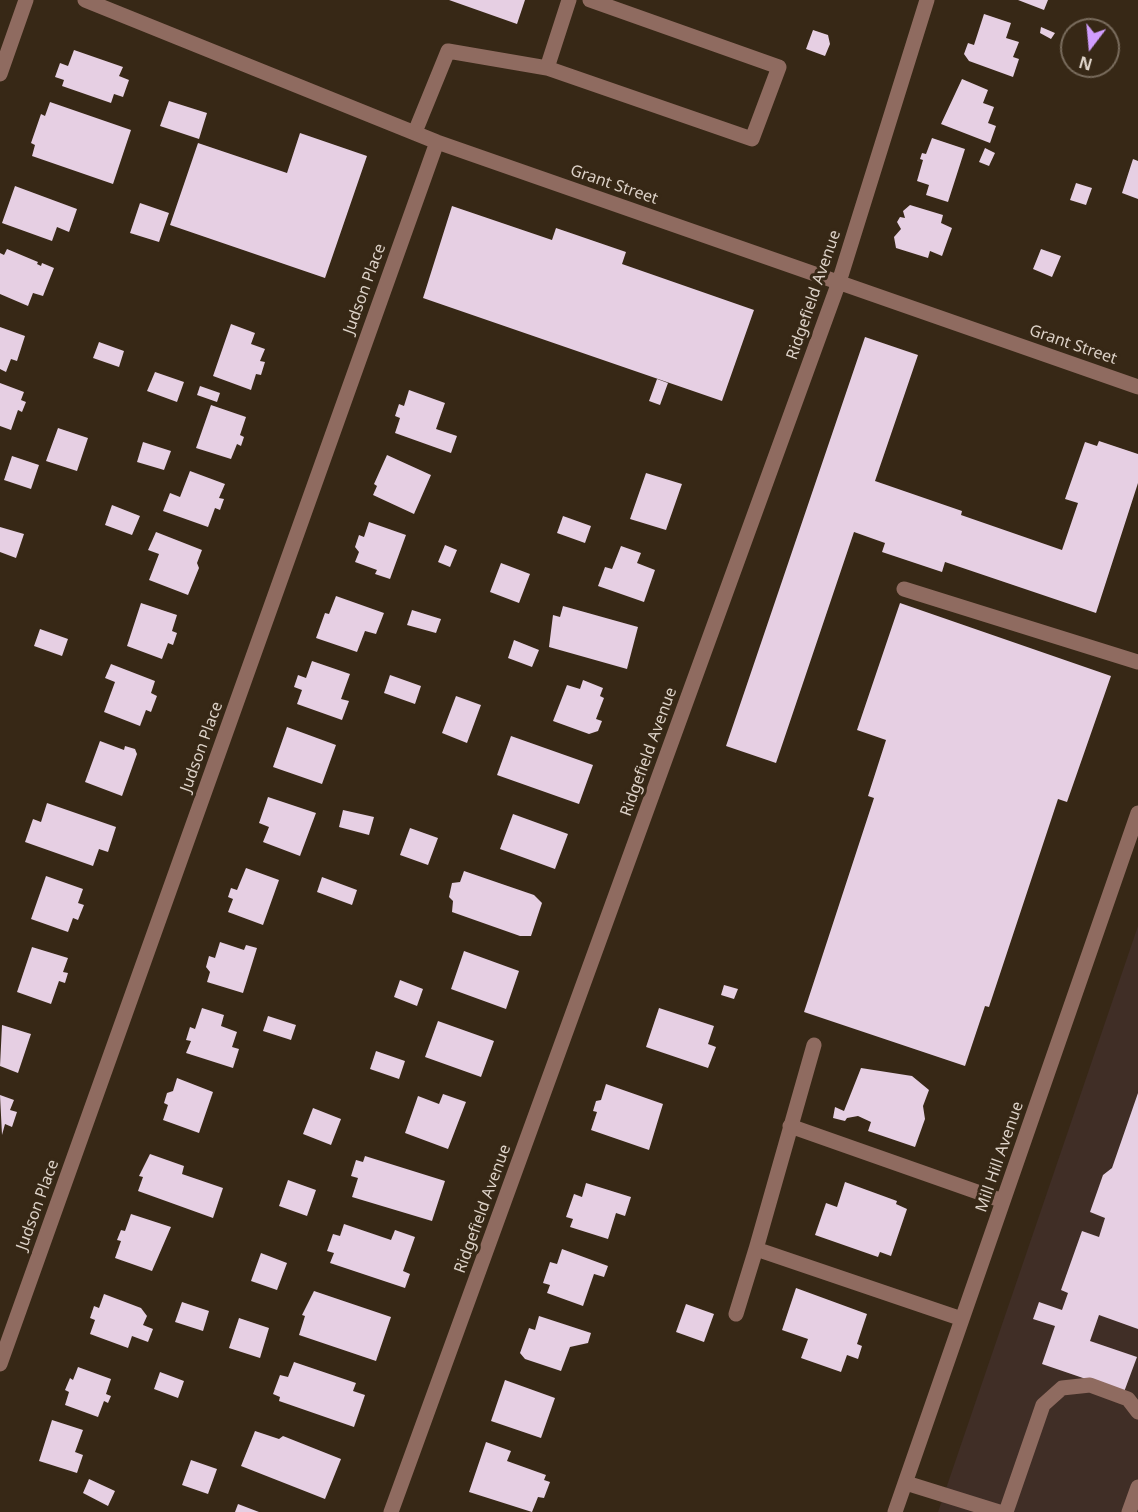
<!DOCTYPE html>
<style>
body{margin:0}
#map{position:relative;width:1138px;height:1512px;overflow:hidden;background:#372816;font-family:"Noto Sans",sans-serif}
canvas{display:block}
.north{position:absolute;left:1060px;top:18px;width:60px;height:60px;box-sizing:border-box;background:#372816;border:2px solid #796c5d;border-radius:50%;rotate:196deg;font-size:16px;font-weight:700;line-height:24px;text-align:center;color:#ddd2c8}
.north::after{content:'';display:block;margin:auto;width:21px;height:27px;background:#d09dfe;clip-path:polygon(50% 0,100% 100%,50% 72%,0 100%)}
</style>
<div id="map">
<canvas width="1138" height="1512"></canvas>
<div class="north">N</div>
</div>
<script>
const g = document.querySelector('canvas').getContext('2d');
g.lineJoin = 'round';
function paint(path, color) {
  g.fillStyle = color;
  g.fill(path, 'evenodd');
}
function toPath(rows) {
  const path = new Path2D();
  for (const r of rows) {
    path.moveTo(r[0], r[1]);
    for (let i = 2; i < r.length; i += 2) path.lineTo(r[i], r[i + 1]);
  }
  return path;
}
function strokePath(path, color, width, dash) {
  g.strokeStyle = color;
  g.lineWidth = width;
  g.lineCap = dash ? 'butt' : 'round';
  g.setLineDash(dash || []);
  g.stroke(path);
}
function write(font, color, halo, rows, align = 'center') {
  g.font = font + ' "Noto Sans",sans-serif';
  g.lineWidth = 6;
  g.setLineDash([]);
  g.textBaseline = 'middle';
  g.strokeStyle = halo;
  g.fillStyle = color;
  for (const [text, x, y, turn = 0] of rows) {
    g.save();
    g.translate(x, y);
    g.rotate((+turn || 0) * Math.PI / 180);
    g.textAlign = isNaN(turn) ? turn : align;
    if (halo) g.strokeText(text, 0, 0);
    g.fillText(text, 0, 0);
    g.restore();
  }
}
paint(toPath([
 [1138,926,1138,1512,938,1512,1078,1102]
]), '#402e26');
paint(toPath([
 [449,0,525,0,517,24],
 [1018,0,1048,0,1044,10],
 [984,14,1011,23,1006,38,1019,42,1013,57,1019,59,1013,77,969,61,964,54,968,43,974,45],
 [1041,27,1055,33,1051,39,1040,33],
 [813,30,828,35,830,44,825,56,806,49],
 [74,50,123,67,119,76,129,80,123,97,114,94,111,103,62,86,64,80,55,77,60,63,68,66],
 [962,79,988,90,983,103,994,107,988,123,996,126,990,143,941,124],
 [169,101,207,113,199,139,160,126],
 [50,102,131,130,113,184,32,156,35,145,31,143,41,114,45,116],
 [300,133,367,156,325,278,170,225,198,143,287,173],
 [932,138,965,149,948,202,926,195,929,185,917,181,923,160,920,159,922,153,926,154],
 [985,148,995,153,989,166,979,162],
 [1133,159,1138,161,1138,199,1122,193],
 [1076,183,1092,188,1086,205,1070,200],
 [15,186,77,209,69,232,57,227,52,241,2,223],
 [140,203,169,213,159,242,130,233],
 [910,205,943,215,941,223,952,228,942,256,930,251,928,258,896,248,894,237,901,229,897,222,900,217,905,218,903,211],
 [452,206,552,240,556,228,626,252,622,264,754,310,722,401,423,298],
 [7,249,38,262,37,264,41,266,42,263,54,268,43,296,33,293,28,306,0,294,0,253,4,255],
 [1041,249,1061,256,1052,277,1033,269],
 [231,324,255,333,251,344,265,349,260,361,265,362,261,375,256,374,251,390,213,376],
 [0,327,25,336,17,361,11,359,6,372,0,369],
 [865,337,918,355,875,481,962,511,961,515,1062,550,1078,503,1065,499,1085,442,1097,446,1099,441,1138,454,1138,483,1096,613,945,562,942,572,882,552,885,543,854,532,776,763,726,746],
 [99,342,124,351,119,367,93,358],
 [155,372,184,382,177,402,147,391],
 [657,379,668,383,660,405,649,401],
 [0,383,24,392,21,400,26,402,22,412,18,410,11,430,0,426],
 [200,386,220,393,217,402,197,395],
 [409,390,445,403,436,429,457,436,451,453,395,433,400,418,395,416,399,404,404,406],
 [211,405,246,417,240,435,244,437,241,446,237,444,231,459,196,448],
 [58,428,88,438,77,471,46,461],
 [143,442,171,451,164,470,137,462],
 [387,455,431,475,414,514,373,495,377,486,374,484],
 [12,456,39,465,31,489,4,480],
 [190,471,225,484,219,498,224,499,220,510,215,508,208,527,163,511,170,493,180,497],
 [646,473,682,484,666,530,630,519],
 [112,505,140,516,132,535,105,525],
 [563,516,591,526,585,543,557,533],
 [369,522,406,535,390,579,375,574,377,570,355,562,359,552,355,547,359,535,364,537],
 [0,527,24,534,16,558,0,552],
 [156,532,202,550,197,563,199,568,188,595,149,580,159,554,148,550],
 [445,545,457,550,450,567,438,562],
 [621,546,641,553,637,563,655,570,644,602,598,586,605,567,612,569],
 [501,563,530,574,519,603,490,592],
 [336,596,384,613,376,634,365,631,357,652,316,638,325,613,329,614],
 [141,603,177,615,172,631,177,633,173,645,168,643,162,659,127,646],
 [900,603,1111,676,1067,802,1058,799,989,1007,985,1006,965,1066,804,1012,874,798,868,796,886,740,857,730],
 [563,606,638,627,627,669,549,647,553,615,560,617],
 [412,610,441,619,436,633,407,625],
 [40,629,68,639,62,656,34,646],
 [514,640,539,650,532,667,508,658],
 [312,661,350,674,341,699,349,701,342,720,297,704,302,690,294,687,298,675,306,678],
 [111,664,155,681,151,693,157,696,151,712,146,710,140,726,104,712,115,682,105,678],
 [390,675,421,686,415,704,384,693],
 [583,680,603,688,600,696,604,698,596,719,602,721,598,731,589,734,553,721,567,685,580,689],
 [456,696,481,705,467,743,442,733],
 [287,727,336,745,322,784,273,767],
 [511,736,593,765,579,804,497,775],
 [100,741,124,750,125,746,135,749,137,754,122,796,85,782],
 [268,797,316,813,300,856,263,842,269,827,259,823],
 [47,803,116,827,108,852,99,849,93,866,25,842,33,819,41,822],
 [343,810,374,817,369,835,339,827],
 [513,814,568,834,555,869,500,849],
 [410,828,438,838,428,865,400,855],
 [246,868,279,880,263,925,228,912,233,899,228,897,231,888,237,890],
 [464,871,534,895,542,903,531,936,520,936,452,912,453,901,449,897,452,883,460,882],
 [46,876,83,889,78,903,84,905,78,920,73,918,68,932,31,919],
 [322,877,357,890,352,905,317,892],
 [220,942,244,950,246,945,257,948,243,993,207,982,210,972,206,967,209,956,215,958],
 [32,947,68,958,63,972,68,973,65,983,59,981,51,1004,17,992],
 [464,951,519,971,506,1009,451,989],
 [400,980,423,989,417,1006,394,997],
 [724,985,738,989,734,999,721,995],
 [202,1008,224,1015,221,1026,237,1032,232,1047,239,1049,233,1068,186,1053,191,1041,186,1040,190,1027,195,1029],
 [659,1008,714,1026,708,1044,716,1047,708,1068,646,1047],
 [268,1016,296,1025,291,1040,263,1031],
 [438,1021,494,1041,481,1077,425,1057],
 [2,1025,31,1034,18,1073,0,1066],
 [376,1051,405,1061,399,1079,370,1069],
 [861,1068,912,1076,929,1090,923,1106,925,1119,915,1147,868,1131,871,1122,858,1116,847,1118,845,1121,833,1118,835,1107,844,1111],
 [177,1078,213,1092,199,1133,163,1120,168,1105,164,1103,167,1093,173,1091],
 [606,1084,663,1104,649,1150,591,1130,597,1112,593,1111,596,1101,601,1100],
 [1138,1093,1138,1329,1099,1315,1090,1341,1137,1357,1124,1392,1042,1364,1055,1326,1033,1319,1039,1302,1062,1310,1068,1293,1061,1290,1082,1231,1099,1237,1105,1218,1090,1212,1103,1175,1112,1168],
 [443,1094,466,1102,448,1149,405,1133,418,1096,439,1104],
 [0,1095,14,1100,10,1110,17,1112,12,1127,5,1124,2,1135],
 [313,1108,341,1119,331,1145,303,1134],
 [150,1154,184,1166,182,1174,223,1188,213,1218,138,1191,143,1177,139,1176],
 [365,1156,445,1181,432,1221,352,1197,358,1178,351,1176,356,1160,363,1162],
 [288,1180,316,1190,307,1216,279,1206],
 [845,1182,897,1201,896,1204,907,1209,891,1256,880,1252,878,1257,815,1235,826,1203,837,1207],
 [586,1183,631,1197,625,1216,616,1213,608,1239,570,1227,573,1219,566,1217,574,1194,582,1197],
 [131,1214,171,1227,152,1271,115,1258,121,1241,117,1240,121,1230,125,1231],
 [344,1224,391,1240,395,1230,415,1237,403,1271,410,1274,405,1288,330,1263,334,1253,327,1251,333,1234,340,1236],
 [562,1249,608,1266,604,1277,594,1274,583,1306,547,1293,550,1285,543,1283,550,1262,557,1264],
 [261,1253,287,1263,277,1290,251,1281],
 [796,1288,867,1314,857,1344,862,1346,858,1359,847,1355,841,1372,801,1358,808,1339,782,1330],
 [314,1291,391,1317,376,1361,299,1335,305,1316,302,1315],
 [104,1294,141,1308,147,1316,143,1325,153,1329,148,1342,132,1336,128,1348,90,1334,95,1320,90,1318,94,1306,99,1308],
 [182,1302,209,1311,203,1331,175,1322],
 [686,1304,714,1314,704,1342,676,1332],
 [539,1316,591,1333,588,1343,570,1347,561,1371,525,1359,520,1353,529,1328,535,1330],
 [239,1318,269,1328,260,1358,229,1348],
 [294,1362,356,1383,353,1391,365,1395,354,1427,279,1401,280,1397,273,1394,280,1375,288,1377],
 [78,1367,111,1379,106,1394,111,1396,108,1403,104,1401,98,1417,65,1405,69,1392,65,1390,70,1378,73,1380],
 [160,1372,184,1381,178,1398,154,1389],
 [505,1380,555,1398,541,1438,491,1421],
 [52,1420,83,1430,75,1452,83,1455,77,1473,39,1461],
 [255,1431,279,1439,283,1436,341,1459,325,1499,241,1466],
 [486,1442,511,1451,507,1461,546,1475,544,1480,550,1482,544,1498,538,1497,532,1512,469,1492],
 [191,1460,217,1469,208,1494,182,1485],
 [89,1479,115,1491,108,1506,83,1493],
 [238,1504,259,1512,235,1512]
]), '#e6cfe3');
strokePath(toPath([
 [85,0,437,142,1138,387],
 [547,68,569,0],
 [0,74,26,0],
 [415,132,448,51,547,68,752,139,779,67,590,0],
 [904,589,1138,662],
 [814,1045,756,1249,962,1319],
 [790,1126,1003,1201],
 [736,1314,756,1249],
 [0,1364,437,142],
 [906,1483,999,1512],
 [391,1512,839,282,927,0],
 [895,1512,1138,813],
 [1006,1512,1043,1405,1062,1388,1090,1385,1128,1399,1138,1412],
 [1129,1512,1138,1487]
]), '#8f6b60', 15);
write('16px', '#ddd2c8', '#372816', [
 ["Grant Street",614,185,19],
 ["Judson Place",365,289,-70],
 ["Ridgefield Avenue",814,295,-71],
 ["Grant Street",1073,345,19],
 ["Judson Place",202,747,-70],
 ["Ridgefield Avenue",649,752,-70],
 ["Mill Hill Avenue",1000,1157,-71],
 ["Judson Place",38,1205,-70],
 ["Ridgefield Avenue",483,1209,-70]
]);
</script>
